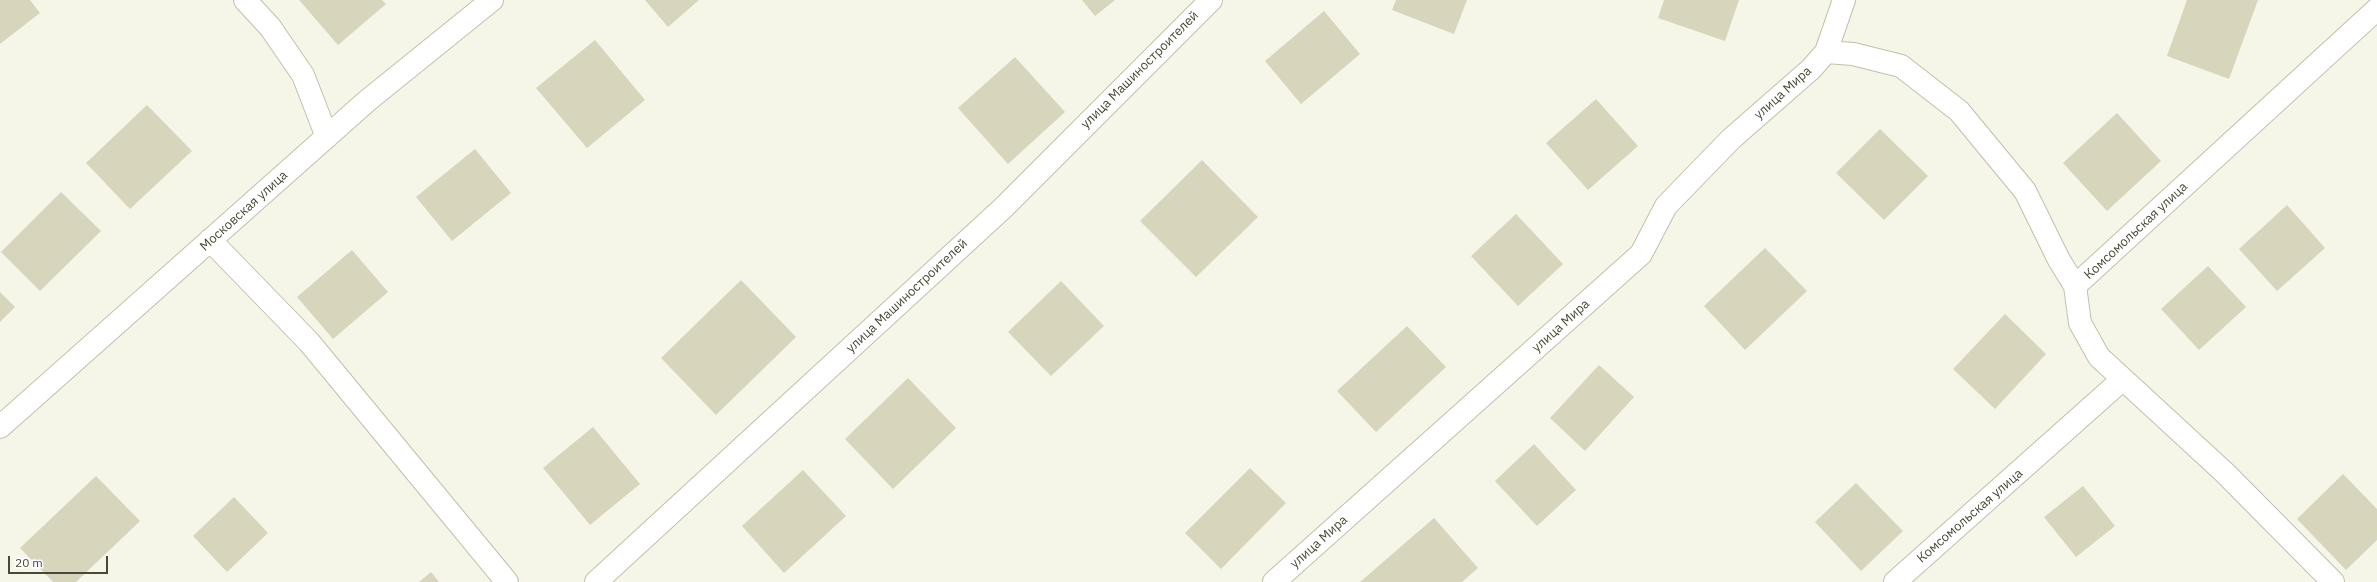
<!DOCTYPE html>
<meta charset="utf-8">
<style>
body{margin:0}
#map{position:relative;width:2377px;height:582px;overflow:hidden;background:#f5f5e8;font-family:"IBM Plex Sans",sans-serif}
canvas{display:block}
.scale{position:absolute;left:8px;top:556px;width:100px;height:18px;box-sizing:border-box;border:2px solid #494836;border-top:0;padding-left:5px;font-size:12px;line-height:14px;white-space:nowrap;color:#494836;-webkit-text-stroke:3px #fff;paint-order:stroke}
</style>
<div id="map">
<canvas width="2377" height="582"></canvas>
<div class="scale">20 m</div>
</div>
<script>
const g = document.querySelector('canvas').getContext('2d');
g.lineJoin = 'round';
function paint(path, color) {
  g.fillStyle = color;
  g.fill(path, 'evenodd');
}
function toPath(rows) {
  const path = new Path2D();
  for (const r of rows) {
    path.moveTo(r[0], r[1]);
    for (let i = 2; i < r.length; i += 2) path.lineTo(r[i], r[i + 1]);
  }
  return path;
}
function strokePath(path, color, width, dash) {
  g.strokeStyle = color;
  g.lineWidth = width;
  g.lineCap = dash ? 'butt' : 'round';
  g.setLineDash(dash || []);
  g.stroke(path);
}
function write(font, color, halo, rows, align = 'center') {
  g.font = font + ' "IBM Plex Sans",sans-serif';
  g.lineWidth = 3;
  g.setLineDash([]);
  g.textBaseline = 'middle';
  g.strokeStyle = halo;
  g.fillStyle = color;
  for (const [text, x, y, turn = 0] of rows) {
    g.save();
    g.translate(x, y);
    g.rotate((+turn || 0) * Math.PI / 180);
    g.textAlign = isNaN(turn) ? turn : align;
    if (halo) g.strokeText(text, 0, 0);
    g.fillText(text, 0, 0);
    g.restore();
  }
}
paint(toPath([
 [0,0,30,0,40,13,0,44],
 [299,0,382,0,386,4,338,45],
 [645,0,699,0,668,27],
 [1082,0,1115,0,1095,16],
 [1396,0,1467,0,1454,34,1392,10],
 [1664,0,1739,0,1725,41,1658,18],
 [2187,0,2258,0,2229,79,2167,56],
 [1324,11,1360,54,1301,104,1265,61],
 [595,40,645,100,587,148,536,88],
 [1015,57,1065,112,1008,164,958,108],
 [1596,99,1638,146,1588,190,1546,143],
 [147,105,192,151,130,209,86,163],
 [2117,113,2161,161,2107,211,2063,163],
 [1880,129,1928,176,1884,220,1836,173],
 [475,149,511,193,452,241,416,197],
 [1202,160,1258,217,1196,277,1140,221],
 [61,192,101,231,40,291,1,252],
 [2287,205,2325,248,2277,291,2239,249],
 [1516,214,1563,264,1518,306,1471,256],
 [1765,248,1807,291,1745,350,1704,306],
 [352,250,388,292,333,339,297,297],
 [2208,266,2246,307,2199,350,2161,309],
 [741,280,796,337,716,415,661,358],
 [1061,281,1104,326,1051,376,1008,332],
 [0,292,15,307,0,322],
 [2005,314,2046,354,1995,409,1953,369],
 [1407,326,1446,367,1376,432,1337,391],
 [1599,365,1634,397,1585,451,1550,418],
 [908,378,956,428,893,489,845,439],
 [593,427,640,484,590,525,543,468],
 [1534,444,1576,490,1537,526,1495,481],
 [1250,468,1286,503,1221,569,1185,533],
 [803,470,846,516,784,573,742,526],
 [2343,474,2377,509,2377,540,2346,570,2297,519],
 [96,476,140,521,76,582,53,582,20,548],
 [1856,483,1903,531,1861,571,1815,522],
 [2083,486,2115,526,2076,557,2044,517],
 [234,497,268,533,227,572,193,536],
 [1434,518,1478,568,1462,582,1360,582],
 [431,572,439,582,419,582]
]), '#d7d6bc');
const minor = toPath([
 [245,0,270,27,303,75,327,137],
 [1826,52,1853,54,1901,66,1959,111,2025,191,2059,260,2075,286,2080,323,2099,357,2123,379,1895,582],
 [210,240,309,342,507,582],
 [2075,286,2377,9],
 [2123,379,2225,473,2333,582],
 [0,427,367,101,492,0],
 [596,582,1003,208,1211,0],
 [1274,582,1641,254,1666,206,1731,139,1811,69,1826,52,1844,0]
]);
strokePath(minor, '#c1c1aa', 24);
strokePath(minor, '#fff', 22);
write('13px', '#494836', '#fff', [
 ["улица Машиностроителей",1140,70,-45],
 ["улица Мира",1783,93,-42],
 ["Московская улица",244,211,-42],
 ["Комсомольская улица",2136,231,-43],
 ["улица Машиностроителей",907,296,-43],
 ["улица Мира",1561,326,-42],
 ["Комсомольская улица",1970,516,-41],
 ["улица Мира",1319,542,-42]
]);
</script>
